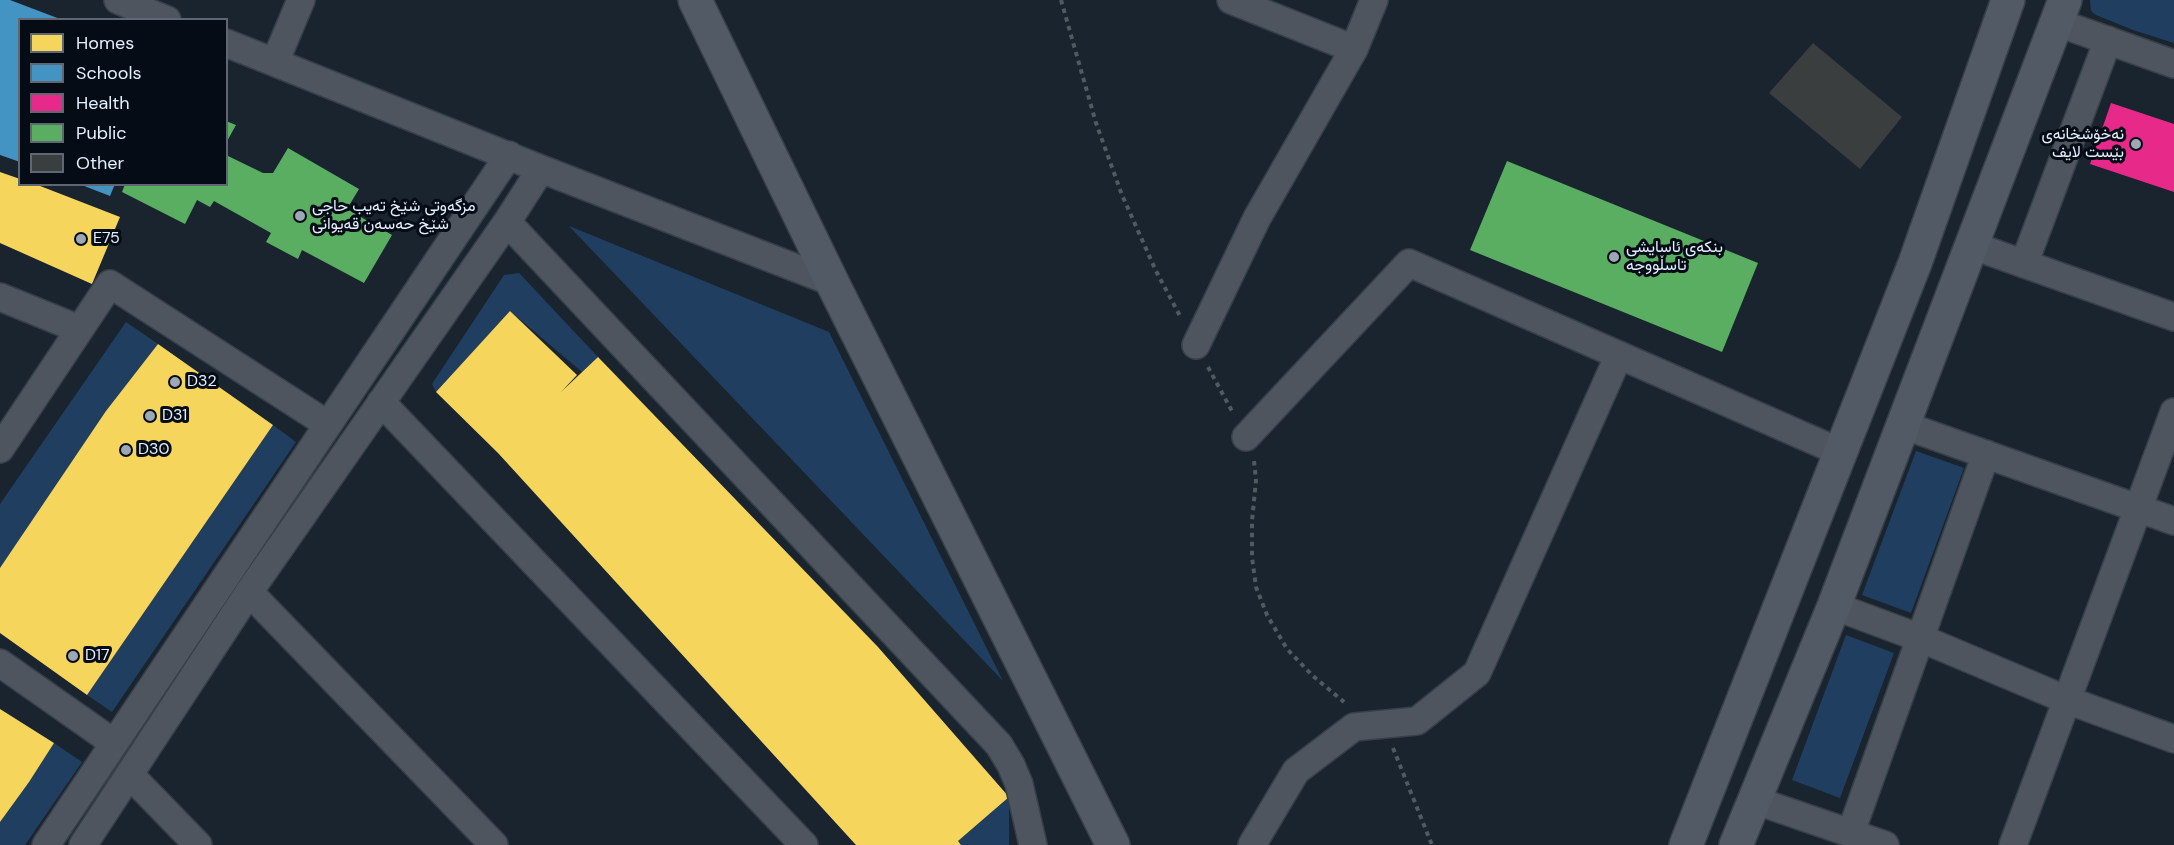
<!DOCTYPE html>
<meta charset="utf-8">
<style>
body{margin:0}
#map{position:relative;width:2174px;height:845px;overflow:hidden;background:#19242f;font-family:"DM Sans",sans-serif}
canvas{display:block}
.legend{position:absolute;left:18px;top:18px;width:210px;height:168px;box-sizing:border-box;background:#050c15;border:2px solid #5e6772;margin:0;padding:8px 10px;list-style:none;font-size:18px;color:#e3effd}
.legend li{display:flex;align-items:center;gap:12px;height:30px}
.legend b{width:30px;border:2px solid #5e6772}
</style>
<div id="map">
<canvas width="2174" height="845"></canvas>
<ul class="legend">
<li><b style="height:16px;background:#f6d55c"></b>Homes</li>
<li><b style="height:16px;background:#4393c3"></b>Schools</li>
<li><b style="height:16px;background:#e7298a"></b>Health</li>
<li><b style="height:16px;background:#5aae61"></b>Public</li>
<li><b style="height:16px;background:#3a3e3e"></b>Other</li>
</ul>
</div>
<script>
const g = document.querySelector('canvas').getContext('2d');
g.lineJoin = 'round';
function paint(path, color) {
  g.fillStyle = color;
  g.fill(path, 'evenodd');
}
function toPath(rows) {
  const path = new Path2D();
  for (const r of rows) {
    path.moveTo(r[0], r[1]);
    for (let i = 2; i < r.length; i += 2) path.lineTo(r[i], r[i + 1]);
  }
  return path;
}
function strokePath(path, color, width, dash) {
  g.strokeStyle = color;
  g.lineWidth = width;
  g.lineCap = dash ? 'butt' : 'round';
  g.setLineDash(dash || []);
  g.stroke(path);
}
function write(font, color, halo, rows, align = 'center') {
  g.font = font + ' "DM Sans",Vazirmatn,sans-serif';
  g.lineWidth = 6;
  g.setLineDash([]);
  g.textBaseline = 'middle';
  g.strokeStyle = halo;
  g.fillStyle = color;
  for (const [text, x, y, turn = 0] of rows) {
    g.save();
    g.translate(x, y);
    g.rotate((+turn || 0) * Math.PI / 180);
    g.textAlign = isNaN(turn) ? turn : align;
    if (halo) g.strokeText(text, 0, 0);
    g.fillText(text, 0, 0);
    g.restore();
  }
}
paint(toPath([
 [2090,0,2174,0,2174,43,2133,30,2096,15,2091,11],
 [569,226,829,332,1003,681],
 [519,273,598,357,582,372,510,311,436,392,432,384,504,275],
 [126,322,158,344,0,570,0,504],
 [273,425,296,442,112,712,87,695],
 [1916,451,1964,468,1911,613,1862,595],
 [1846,635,1894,653,1840,798,1792,780],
 [54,743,82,762,25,845,0,845,0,822],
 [1009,797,1009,845,961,845,958,841]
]), '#203f60');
paint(toPath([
 [0,172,20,179,20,184,35,184,120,217,92,284,0,243],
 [510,311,577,375,561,392,598,357,878,647,1009,797,958,841,961,845,856,845,498,453,436,392],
 [158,344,273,425,87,695,0,633,0,568,106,411],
 [0,709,54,743,29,782,0,822]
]), '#f6d55c');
paint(toPath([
 [0,0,10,0,60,19,20,20,20,162,0,155],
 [79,184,115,184,110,196]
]), '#4393c3');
paint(toPath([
 [2111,103,2174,124,2174,192,2090,164]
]), '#e7298a');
paint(toPath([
 [226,121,236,125,226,143],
 [288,148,359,189,347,209,392,235,364,283,302,250,298,259,266,242,271,233,214,201,210,207,197,200,185,224,122,192,125,184,226,184,226,155,263,173,273,173],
 [1507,161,1758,263,1722,352,1470,250]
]), '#5aae61');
paint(toPath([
 [1813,43,1902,117,1860,169,1769,93]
]), '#3a3e3e');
const street = toPath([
 [118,0,167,20],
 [1231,0,1354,49],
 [2056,22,2174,64],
 [226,43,541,169,832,282],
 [275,62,301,0],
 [507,222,999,745,1011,765,1019,784,1033,845],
 [1971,245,2174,317],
 [2024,264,2108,40],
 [0,297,79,329],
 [1196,345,1257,218,1354,49,1374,0],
 [381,402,804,845],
 [1903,425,2174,521],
 [1246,437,1409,263,1840,452],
 [0,449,110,284,327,424],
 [249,592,494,845],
 [1834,606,1920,638,2067,700,2174,739],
 [0,663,114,743],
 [130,775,198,845],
 [1754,800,1885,845],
 [1851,832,1986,454],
 [46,845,509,155],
 [83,845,249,592,507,222,541,169],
 [1252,845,1296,771,1354,727,1417,721,1477,673,1619,355],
 [2013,845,2174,412]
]);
const secondary = toPath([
 [695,0,832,282,1113,845],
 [1686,845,1915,263,2008,0],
 [1736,845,1834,606,2065,0]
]);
strokePath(street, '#373f48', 30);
strokePath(secondary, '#373f48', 36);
strokePath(toPath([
 [1061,0,1096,123,1122,195,1156,271,1180,316],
 [1208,367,1233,413],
 [1254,461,1256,480,1252,521,1252,557,1256,587,1267,615,1287,649,1313,676,1344,702],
 [1393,748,1432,845]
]), '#515961', 4, [4.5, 4.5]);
strokePath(street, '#4e555e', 27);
strokePath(secondary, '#525b65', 33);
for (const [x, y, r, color] of [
 [2136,144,6,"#9ca8b5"],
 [300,216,6,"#9ca8b5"],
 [81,239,6,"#9ca8b5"],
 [1614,257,6,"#9ca8b5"],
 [175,382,6,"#9ca8b5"],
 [150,416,6,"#9ca8b5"],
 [126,450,6,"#9ca8b5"],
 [73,656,6,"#9ca8b5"]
]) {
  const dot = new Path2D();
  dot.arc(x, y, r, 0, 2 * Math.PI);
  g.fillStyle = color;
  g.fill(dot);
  strokePath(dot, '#050c15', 2);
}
write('16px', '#e3effd', '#050c15', [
 ["نەخۆشخانەی",2124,135,"right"],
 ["بێست لایف",2124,153,"right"],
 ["مزگەوتی شێخ تەیب حاجی",312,207],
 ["شێخ حەسەن قەیوانی",312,225],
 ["E75",93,239],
 ["بنکەی ئاسایشی",1626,248],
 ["تاسڵووجە",1626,266],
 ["D32",187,382],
 ["D31",162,416],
 ["D30",138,450],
 ["D17",85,656]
], 'left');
</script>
